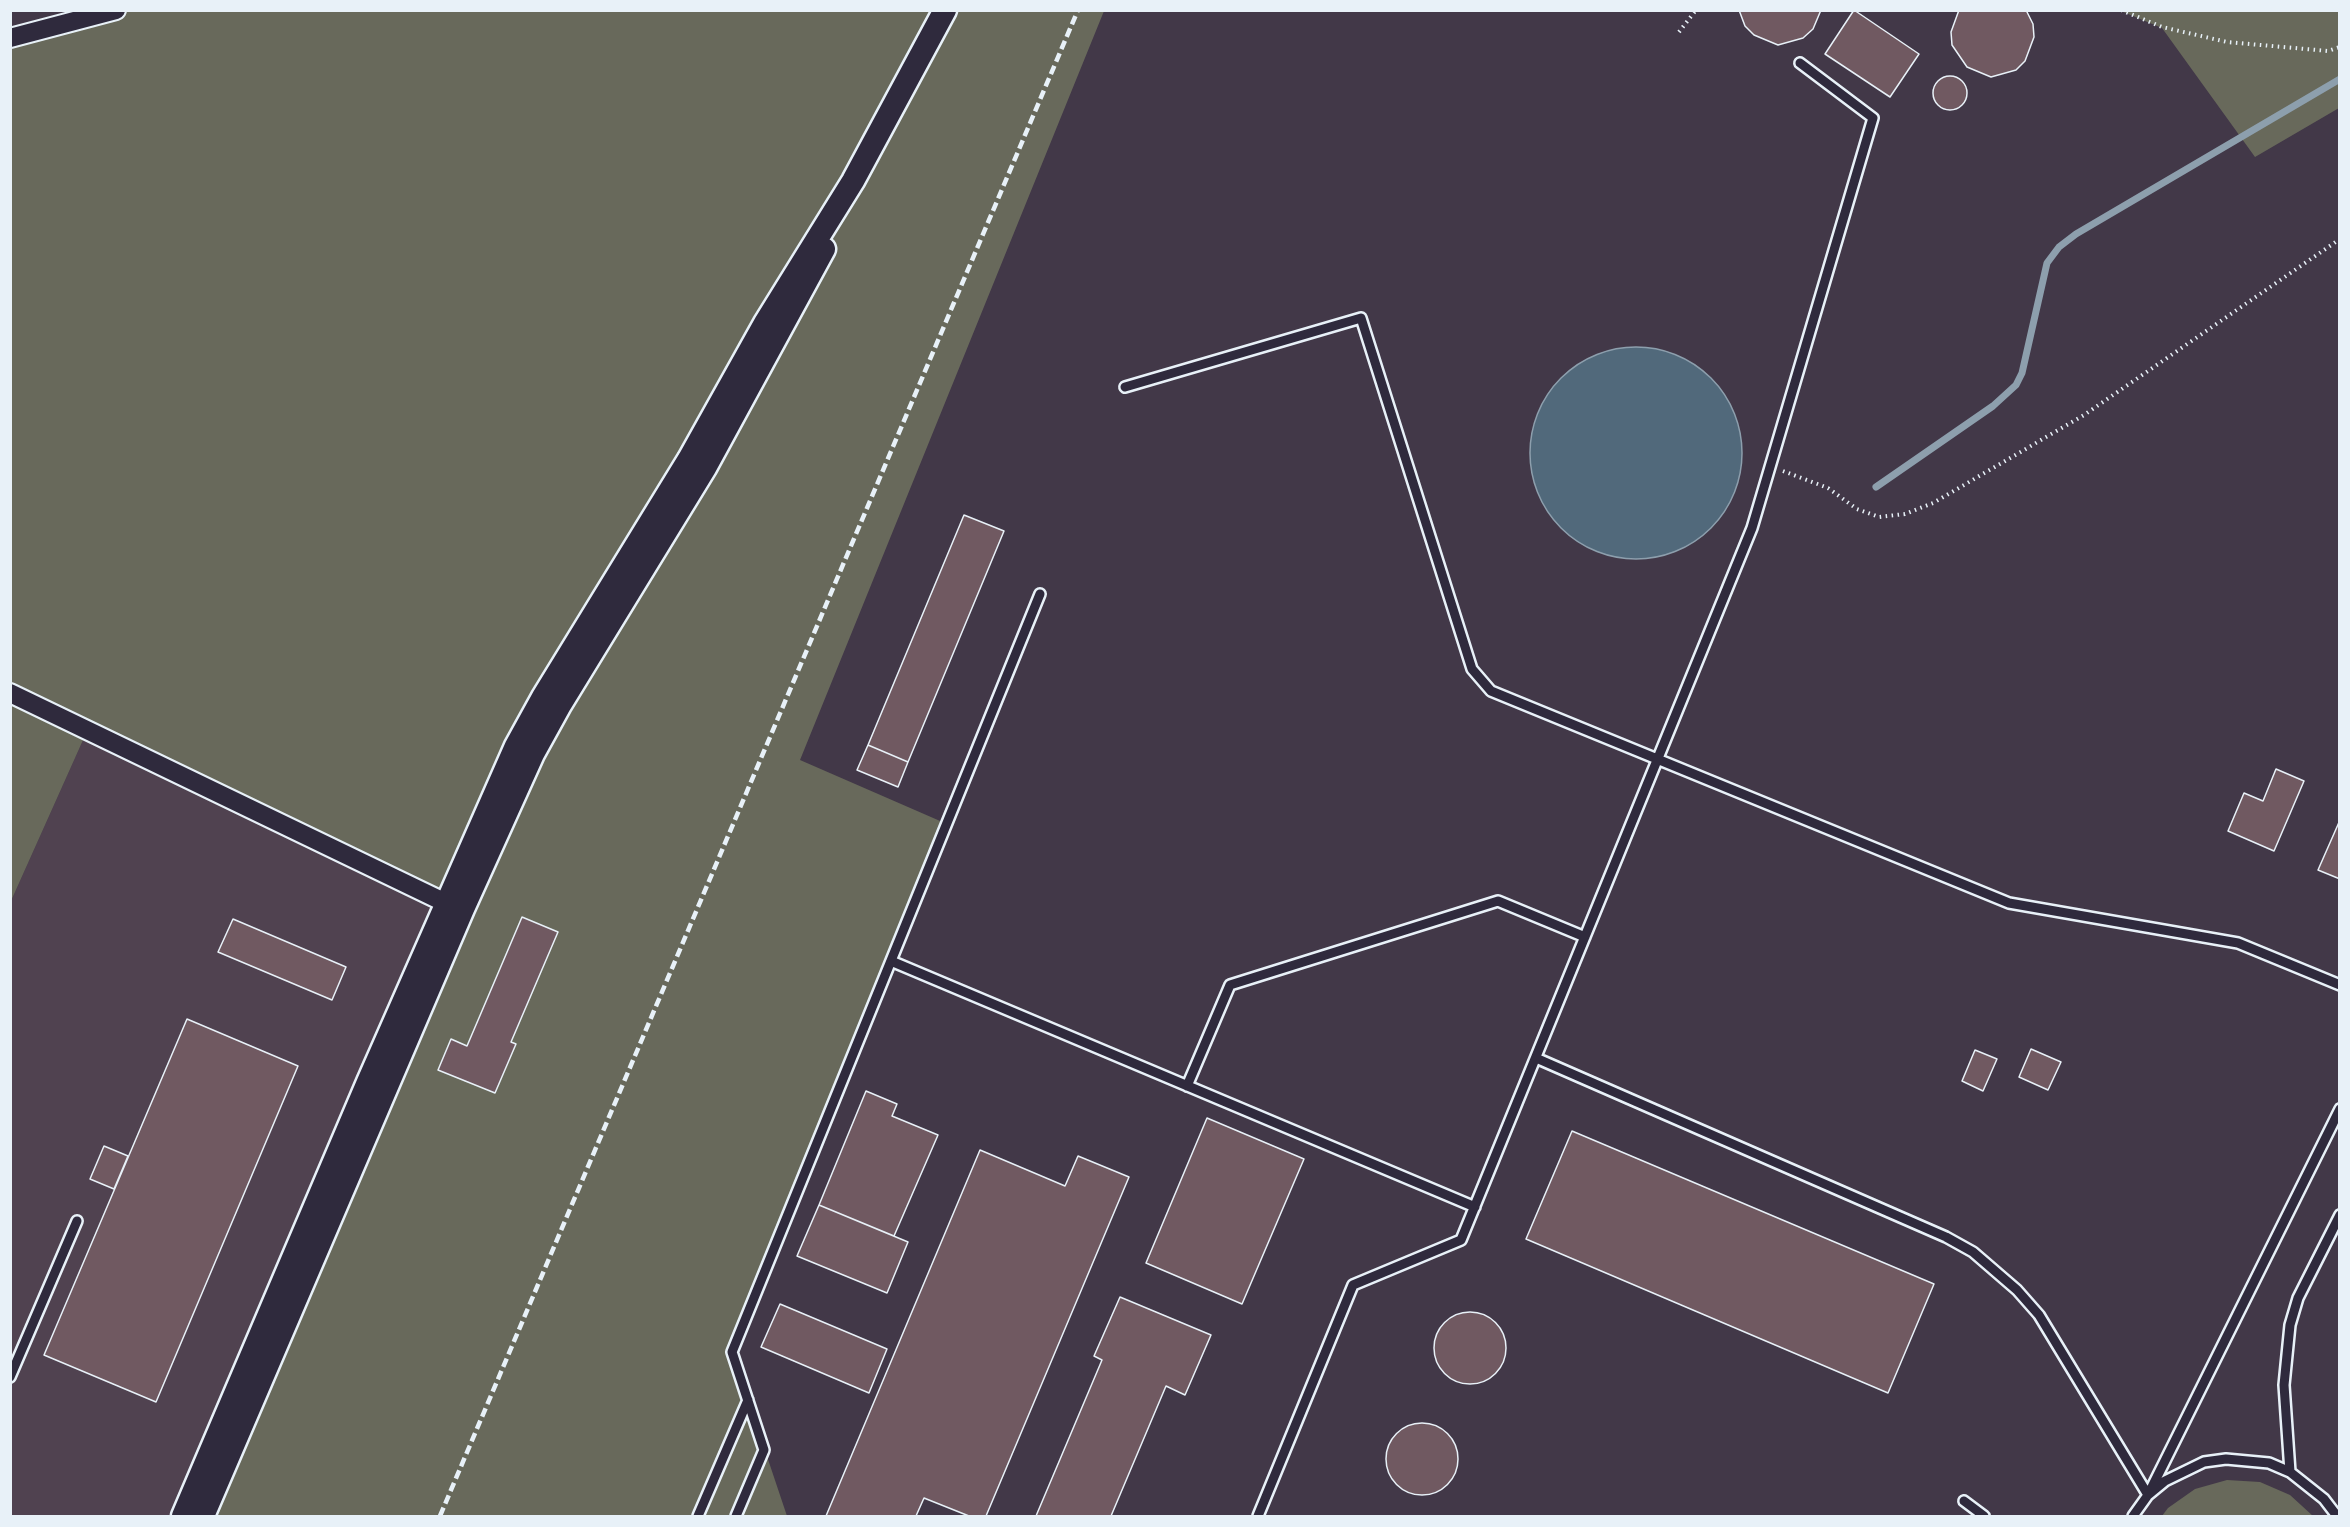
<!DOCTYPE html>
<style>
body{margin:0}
#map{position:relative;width:2350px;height:1527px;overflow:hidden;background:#423848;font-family:Mali,sans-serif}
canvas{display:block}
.frame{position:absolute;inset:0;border:12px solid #e8f1f8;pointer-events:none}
</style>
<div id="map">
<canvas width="2350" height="1527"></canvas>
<div class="frame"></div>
</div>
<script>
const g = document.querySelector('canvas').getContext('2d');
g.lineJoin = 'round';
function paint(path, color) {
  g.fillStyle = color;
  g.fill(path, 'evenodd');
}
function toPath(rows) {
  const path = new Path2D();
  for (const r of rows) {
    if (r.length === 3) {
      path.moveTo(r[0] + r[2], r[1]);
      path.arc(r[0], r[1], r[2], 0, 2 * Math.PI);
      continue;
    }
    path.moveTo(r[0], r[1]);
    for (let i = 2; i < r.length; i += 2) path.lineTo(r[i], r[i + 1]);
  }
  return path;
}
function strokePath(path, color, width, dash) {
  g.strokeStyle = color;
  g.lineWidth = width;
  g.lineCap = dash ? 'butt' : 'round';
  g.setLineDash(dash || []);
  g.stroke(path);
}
paint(toPath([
 [88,729,446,903,183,1516,11,1516,11,901]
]), '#504250');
paint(toPath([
 [116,10,1104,11,800,760,947,824,732,1352,787,1516,203,1516,462,909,88,729,11,901,10,38],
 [2121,11,2339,11,2339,108,2255,157,2162,28],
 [2227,1480,2260,1482,2290,1495,2313,1516,2162,1516,2168,1508,2195,1489]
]), '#68695b');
const water = toPath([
 [1636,453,106]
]);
paint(water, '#51697b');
strokePath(water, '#8d9fad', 1.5);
strokePath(toPath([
 [1876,487,1993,406,2016,385,2022,373,2047,263,2059,247,2076,234,2340,79]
]), '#8d9fad', 7);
const building = toPath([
 [1739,10,1821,10,1813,29,1803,38,1778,45,1754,35,1745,26,1739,10],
 [1854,10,1919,54,1890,97,1825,54,1854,10],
 [1959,10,2026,10,2033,24,2034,37,2025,61,2016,70,1991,77,1967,67,1952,45,1951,32,1959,10],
 [1950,93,17],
 [964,515,1004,531,908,762,868,745,964,515],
 [868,745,908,762,898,787,857,770,868,745],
 [2276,769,2304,781,2274,851,2228,831,2244,793,2263,801,2276,769],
 [2340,820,2340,879,2318,870,2340,820],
 [522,917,558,932,511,1042,516,1044,495,1093,438,1070,451,1039,467,1046,522,917],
 [233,919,346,967,332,1000,218,952,233,919],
 [187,1019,298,1066,156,1402,44,1355,187,1019],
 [2031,1049,2061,1062,2048,1090,2019,1077,2031,1049],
 [1975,1050,1997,1059,1983,1091,1962,1081,1975,1050],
 [866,1091,897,1104,892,1116,938,1135,894,1236,819,1205,866,1091],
 [1207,1118,1304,1159,1242,1304,1146,1263,1207,1118],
 [1572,1131,1934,1284,1888,1393,1526,1239,1572,1131],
 [104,1146,128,1156,114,1189,90,1179,104,1146],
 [980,1150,1065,1186,1078,1156,1129,1177,986,1516,969,1516,924,1498,916,1516,826,1516,980,1150],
 [819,1205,908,1242,887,1293,797,1256,819,1205],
 [1120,1297,1211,1335,1185,1395,1166,1386,1111,1516,1036,1516,1102,1360,1094,1356,1120,1297],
 [780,1304,887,1349,869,1393,761,1347,780,1304],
 [1470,1348,36],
 [1422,1459,36]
]);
paint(building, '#705961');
strokePath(building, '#e8f1f8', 1.5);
const service = toPath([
 [1125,387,1361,318,1472,669,1491,691,2009,903,2238,943,2340,985],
 [891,961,1475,1207],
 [1536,1058,1946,1237,1973,1252,2017,1290,2039,1315,2148,1495],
 [1187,1086,1230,985,1498,901,1585,937],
 [10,1377,77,1221],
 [2290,1472,2284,1385,2290,1325,2298,1298,2340,1215],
 [2148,1495,2340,1109],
 [1964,1501,1984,1516],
 [698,1516,748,1400],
 [736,1516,764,1450,732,1352,1040,594],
 [1258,1516,1353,1285,1461,1240,1752,528,1873,118,1800,63],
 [2133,1516,2148,1495,2165,1481,2204,1462,2226,1459,2269,1463,2290,1472,2324,1499,2337,1516]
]);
const minor = toPath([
 [10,38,116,10],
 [10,693,446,903]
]);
const tertiary = toPath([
 [183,1516,368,1082,516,746,543,697,689,459,765,323,853,181,945,10],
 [203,1516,463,909,533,754,560,705,705,468,824,249]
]);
strokePath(service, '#e8f1f8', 14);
strokePath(minor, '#e8f1f8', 22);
strokePath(tertiary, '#e8f1f8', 27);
strokePath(toPath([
 [2121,10,2162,27,2227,42,2328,51,2340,47],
 [1679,32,1696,10],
 [1783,471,1828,488,1857,509,1879,517,1905,514,1933,503,2084,415,2340,239]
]), '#e8f1f8', 4, [1.5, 4.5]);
strokePath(service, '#2f2a3d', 9);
strokePath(minor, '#2f2a3d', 18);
strokePath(tertiary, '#2f2a3d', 22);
strokePath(toPath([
 [440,1516,1078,10]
]), '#e8f1f8', 4.5, [9, 4.5]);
</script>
